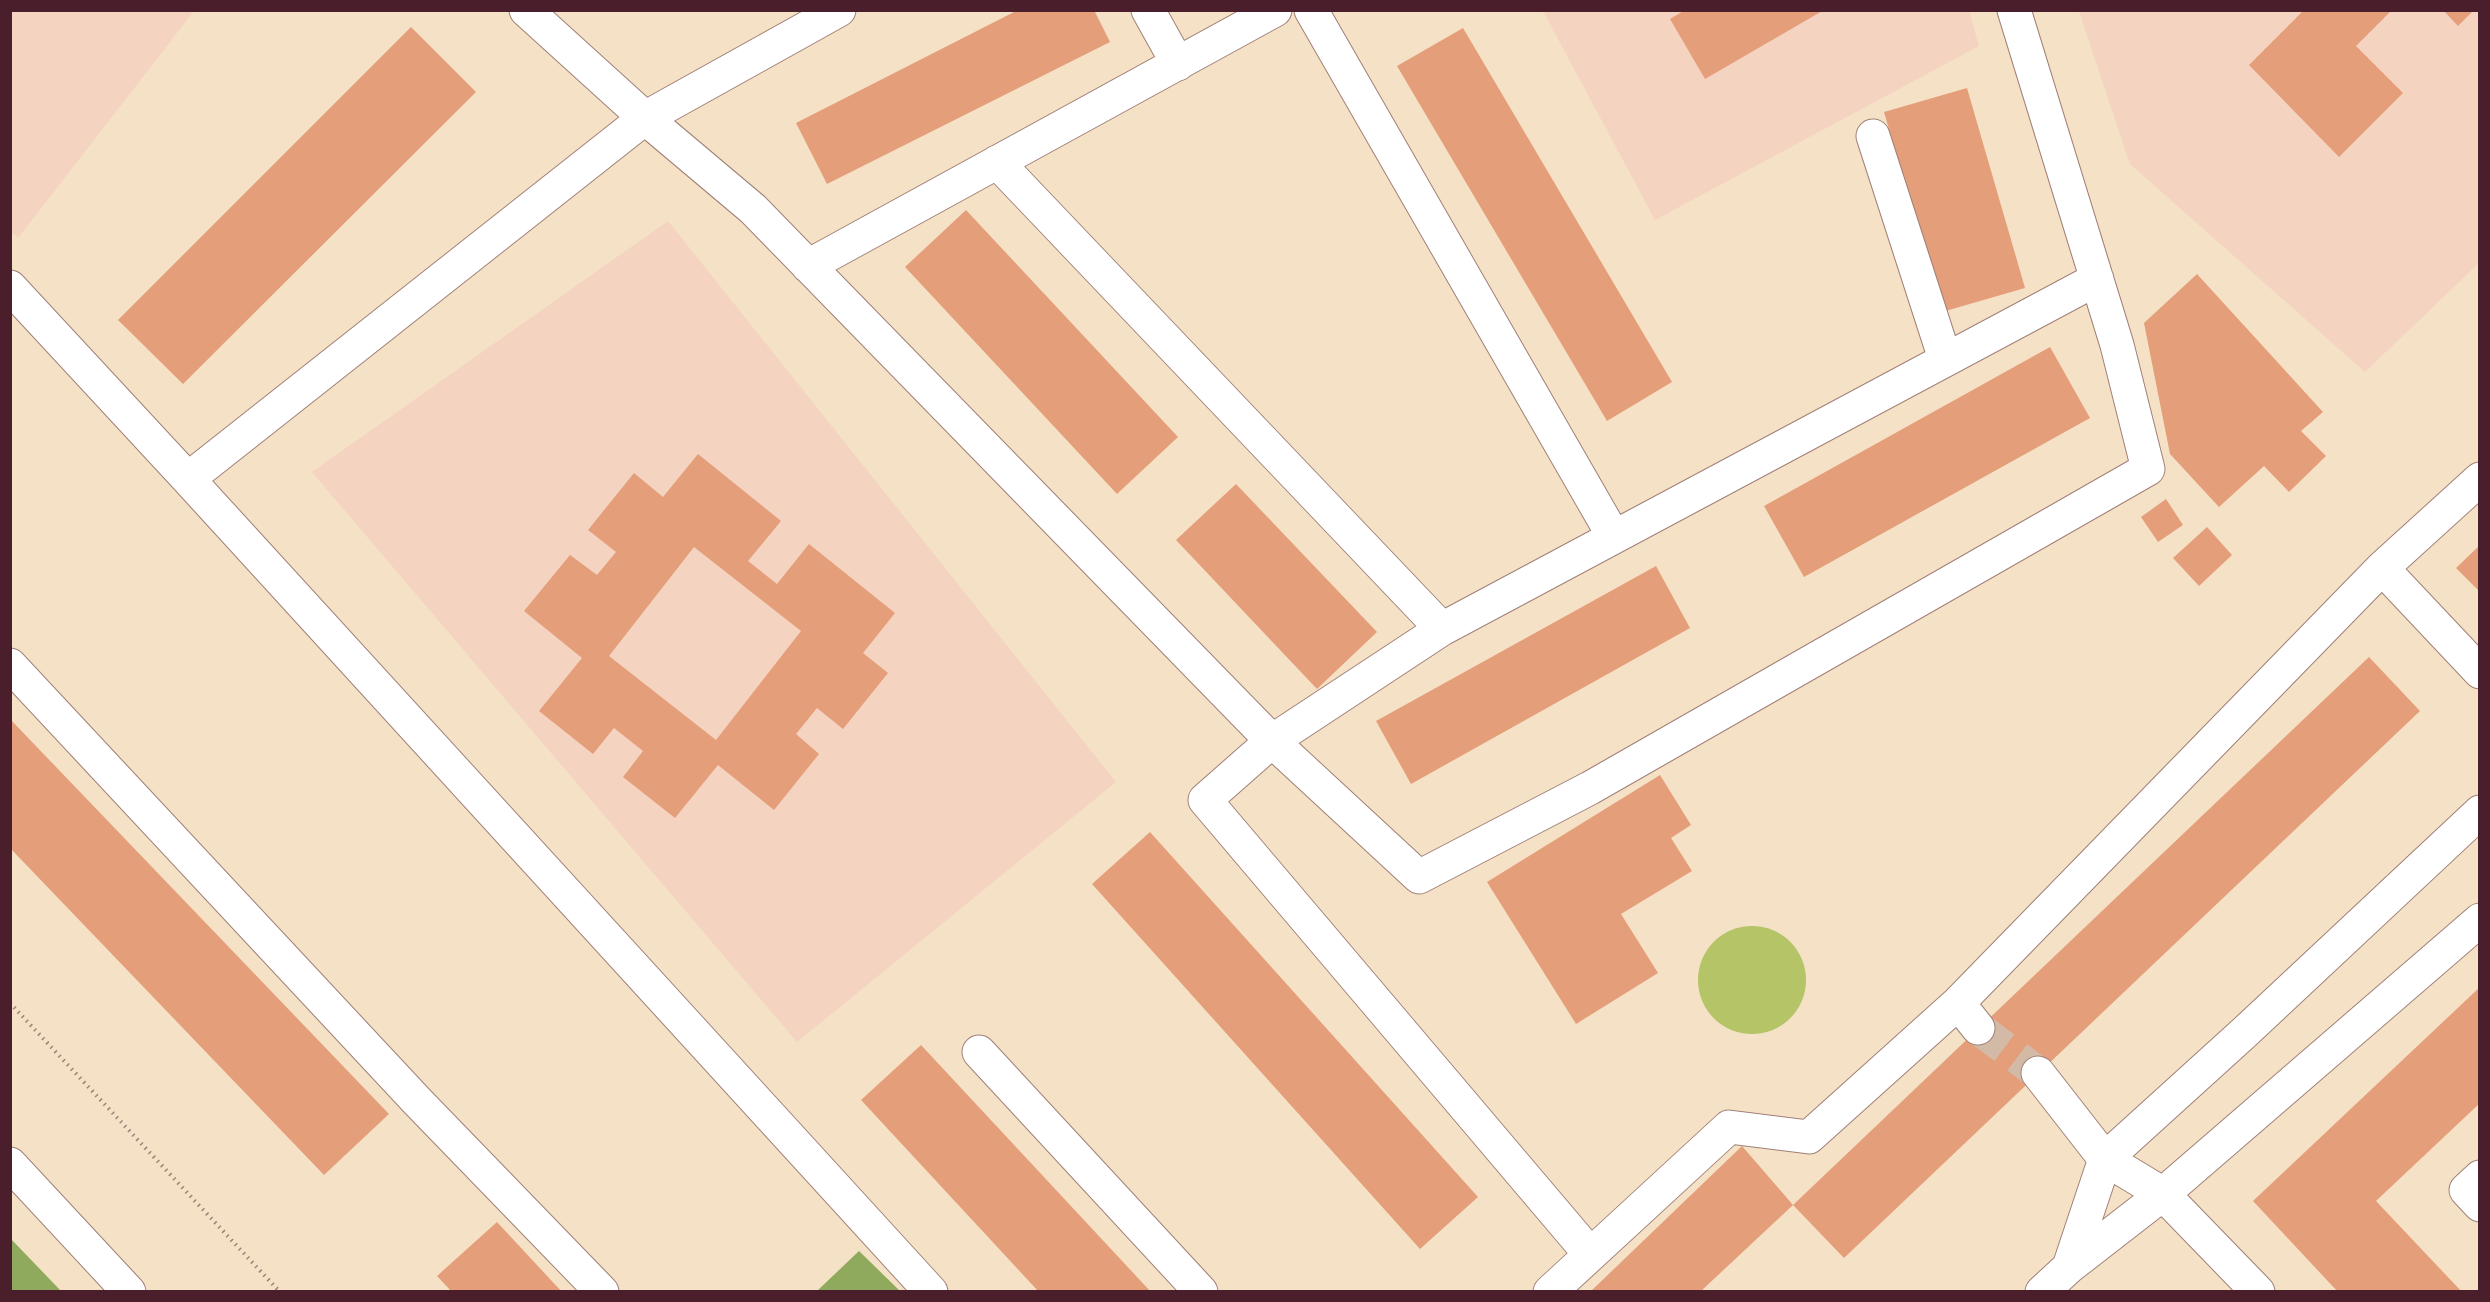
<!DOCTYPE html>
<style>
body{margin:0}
#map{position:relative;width:2490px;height:1302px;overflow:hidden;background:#f5e1c6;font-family:"Gentium Book Plus",serif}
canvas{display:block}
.frame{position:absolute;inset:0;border:12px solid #4a1f2b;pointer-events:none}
</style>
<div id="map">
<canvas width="2490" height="1302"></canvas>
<div class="frame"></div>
</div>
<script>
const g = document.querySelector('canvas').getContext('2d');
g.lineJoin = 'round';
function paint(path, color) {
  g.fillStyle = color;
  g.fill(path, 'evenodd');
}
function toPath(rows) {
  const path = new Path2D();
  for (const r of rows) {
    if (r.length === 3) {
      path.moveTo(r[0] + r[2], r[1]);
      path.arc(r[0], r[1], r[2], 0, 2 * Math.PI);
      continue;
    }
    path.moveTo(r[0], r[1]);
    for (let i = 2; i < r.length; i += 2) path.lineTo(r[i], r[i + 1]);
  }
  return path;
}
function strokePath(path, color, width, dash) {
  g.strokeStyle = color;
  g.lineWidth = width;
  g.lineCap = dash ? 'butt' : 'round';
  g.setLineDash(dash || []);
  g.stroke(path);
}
paint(toPath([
 [10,11,194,11,18,238,10,231],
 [1543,11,1969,11,1979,46,1655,220],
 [2079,11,2479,11,2479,263,2365,372,2130,164],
 [668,221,1116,782,797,1042,312,472]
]), '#f4d3c1');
paint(toPath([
 [1752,980,54]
]), '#b4c467');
paint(toPath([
 [10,1239,11,1239,61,1291,11,1291],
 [859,1251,900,1291,817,1291]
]), '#8faa5c');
paint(toPath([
 [1018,10,1094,10,1110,42,827,184,796,123],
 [1685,10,1824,10,1705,79,1670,19],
 [2301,10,2392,10,2356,46,2403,93,2339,157,2249,65,2302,12],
 [2443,10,2474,10,2458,26],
 [411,27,476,92,183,384,118,320],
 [1463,28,1672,382,1607,421,1397,66],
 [1967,88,2025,288,1942,312,1884,112],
 [966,210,1178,437,1117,494,905,267],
 [2197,274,2323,412,2301,431,2326,456,2289,492,2264,466,2219,507,2170,454,2144,323],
 [2050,347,2090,418,1804,577,1764,506],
 [698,454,781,521,748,561,777,584,809,544,895,613,863,653,888,673,843,729,817,708,796,734,819,754,774,810,718,765,675,818,623,777,643,751,614,728,593,754,539,711,582,658,524,611,570,555,597,575,616,552,588,530,634,473,663,497],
 [694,547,801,631,716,740,609,656],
 [1236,484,1377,632,1317,689,1176,540],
 [2166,499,2183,525,2158,542,2141,517],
 [2207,527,2232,555,2199,586,2173,558],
 [2480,545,2480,592,2456,568],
 [1656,566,1690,628,1411,784,1376,721],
 [2369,657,2420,711,1844,1258,1793,1205],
 [10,719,389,1114,324,1175,10,848],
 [1660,775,1691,825,1671,838,1692,871,1621,914,1658,973,1576,1024,1487,882],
 [1150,832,1478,1197,1420,1249,1092,884],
 [2480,987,2480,1103,2376,1201,2462,1292,2338,1292,2253,1201],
 [921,1045,1151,1292,1039,1292,861,1100],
 [1742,1146,1793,1205,1700,1292,1590,1292],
 [497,1222,562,1292,452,1292,437,1276]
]), '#e59e7a');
strokePath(toPath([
 [1978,1028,2038,1073]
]), '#d3baa7', 33, [33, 16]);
const minor = toPath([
 [526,10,645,118,753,209,1272,741,1419,877,1590,788,2148,469,2117,345,2014,10],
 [1148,10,1178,64],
 [1311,10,1614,537],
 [1873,136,1945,359],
 [997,162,1442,629],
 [808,266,1275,10],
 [10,287,188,479,931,1292],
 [188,479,645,118,839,10],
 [2480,479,2382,568,2480,672],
 [10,665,417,1101,602,1292],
 [1958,1003,1978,1028],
 [979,1052,1201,1292],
 [2038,1073,2105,1159,2163,1194,2258,1292],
 [2480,1177,2466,1190,2480,1205],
 [1590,1254,1205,800,1272,741,1442,629,2097,279],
 [2069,1267,2163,1194,2480,920],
 [1550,1292,1729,1127,1809,1137,1958,1003,2382,568],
 [2042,1292,2069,1267,2105,1159,2245,1032,2480,812]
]);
const major = toPath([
 [10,1164,129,1292]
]);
strokePath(minor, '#a08078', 35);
strokePath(major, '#a08078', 35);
strokePath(toPath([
 [10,1003,280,1292]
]), '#a08078', 4, [1.5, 4.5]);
strokePath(minor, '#fff', 33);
strokePath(major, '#fff', 33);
</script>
